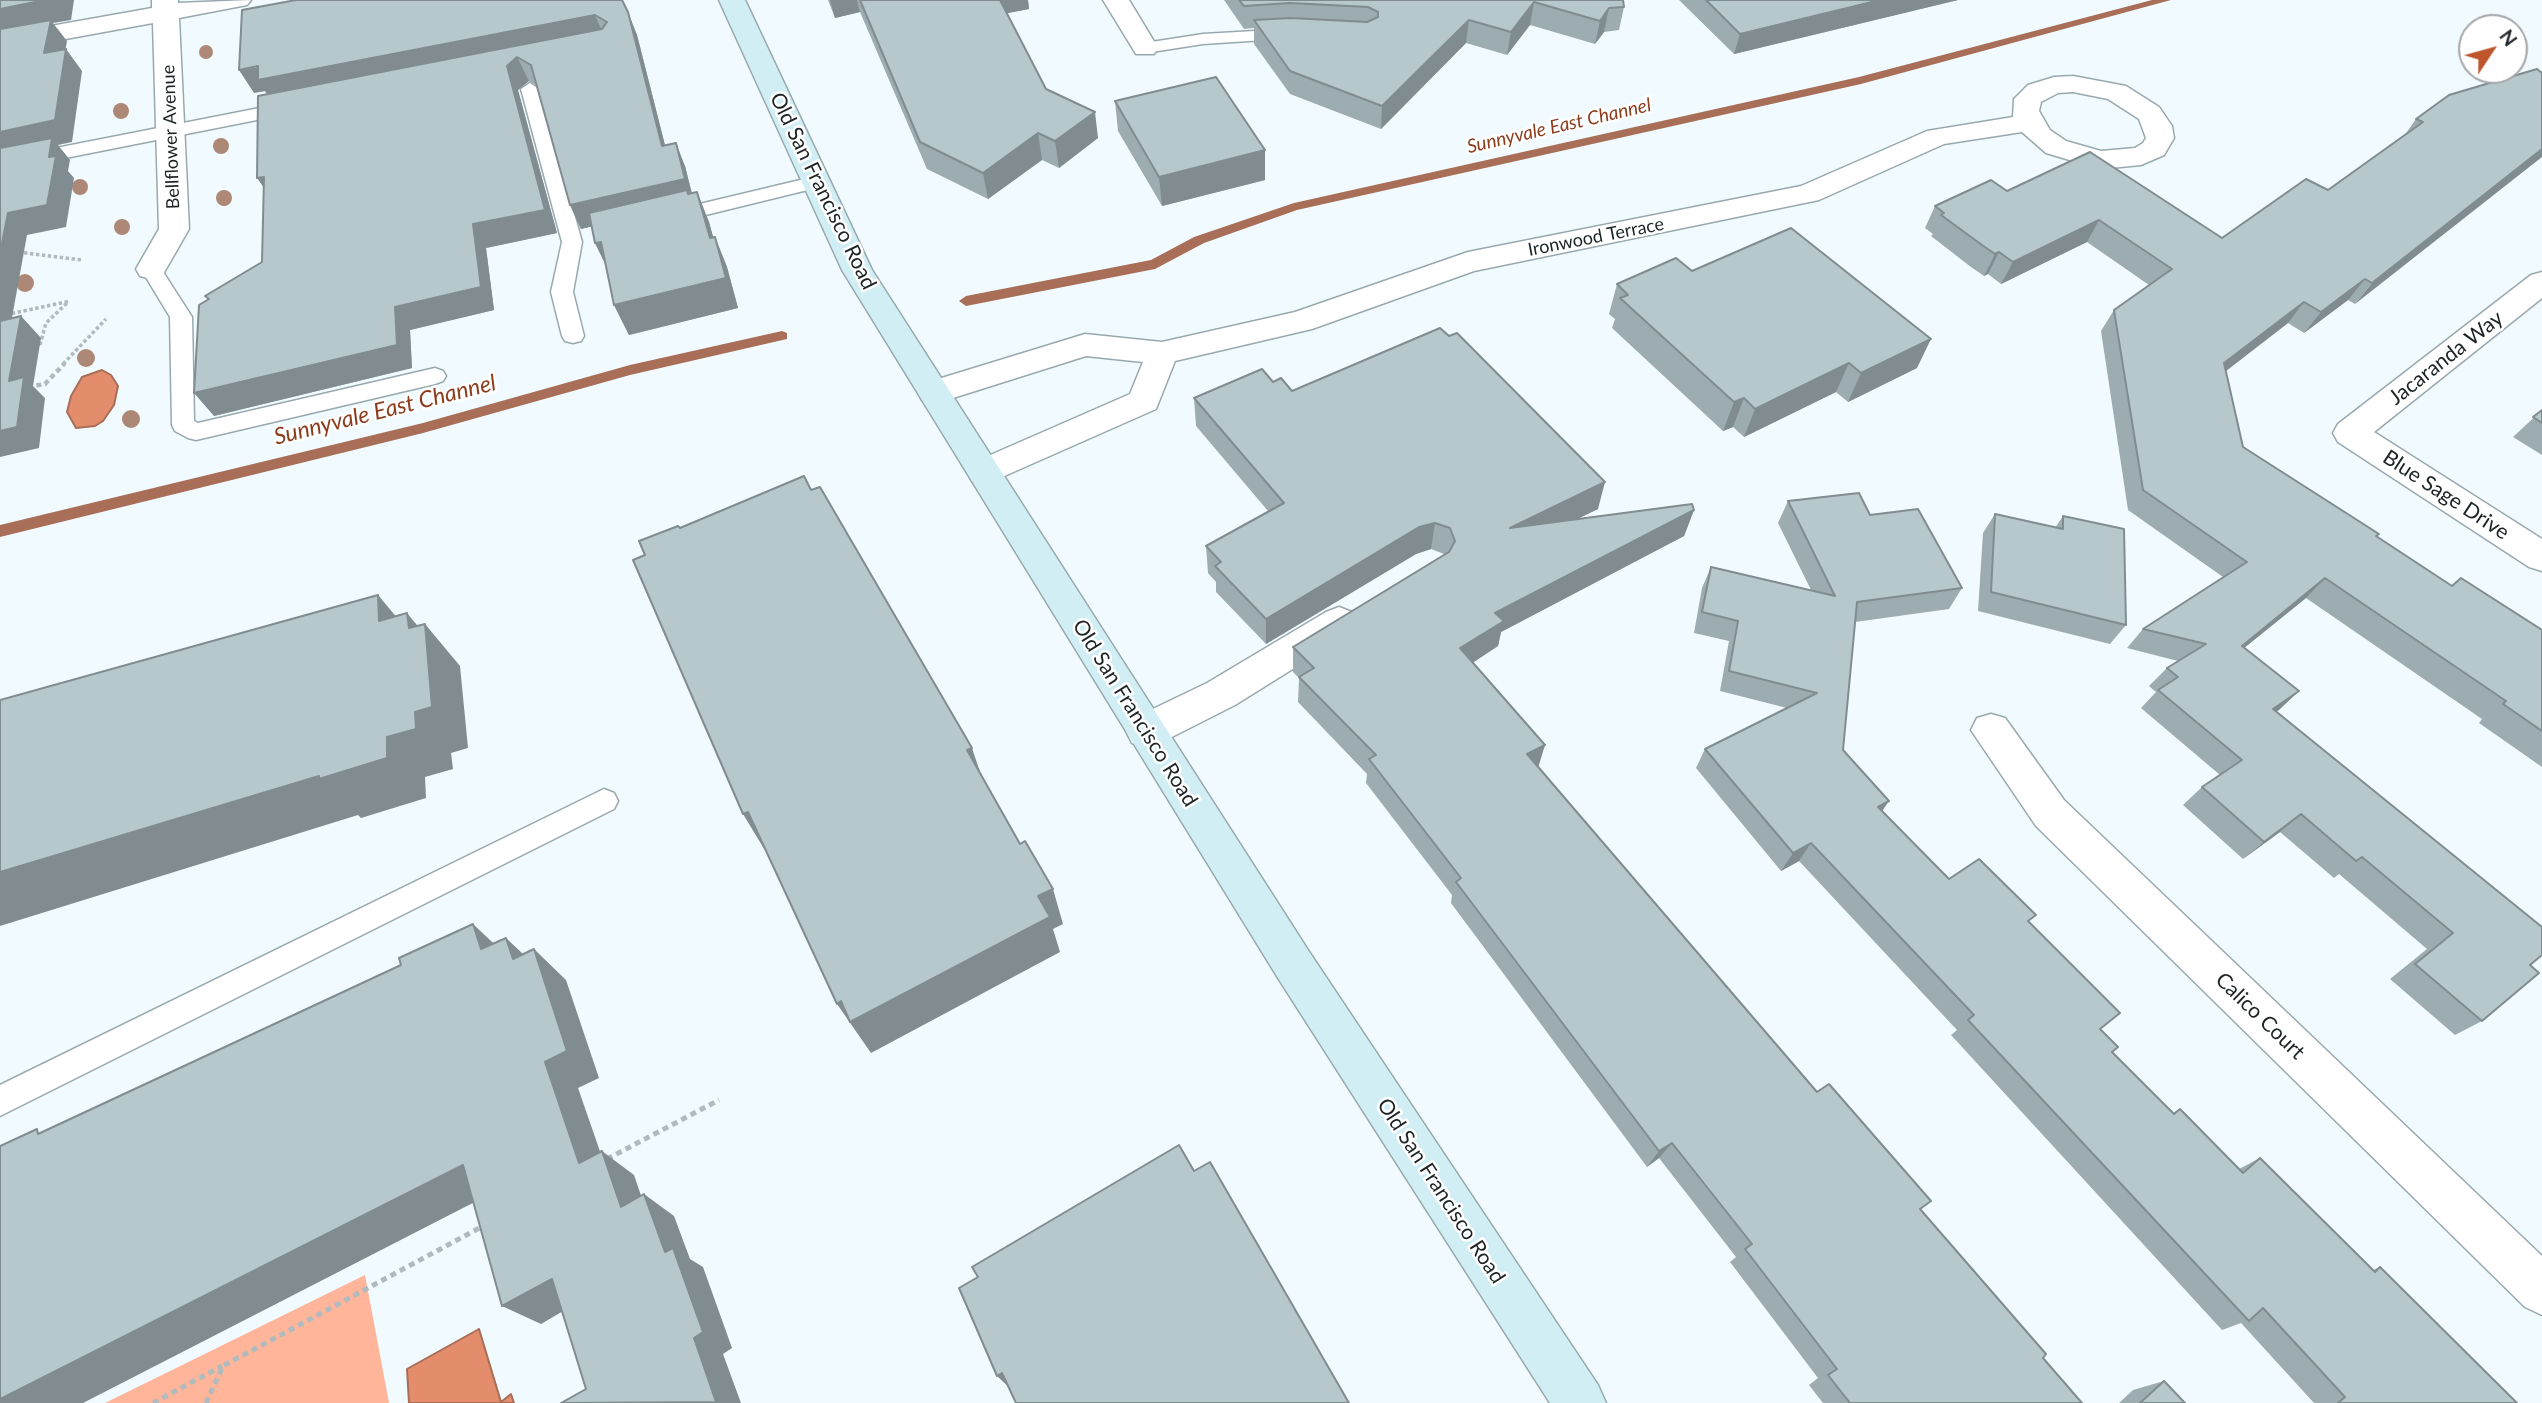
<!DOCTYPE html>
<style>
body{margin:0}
#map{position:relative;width:2542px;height:1403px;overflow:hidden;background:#f1fbff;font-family:Lato,sans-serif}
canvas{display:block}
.north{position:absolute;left:2458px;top:14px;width:70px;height:70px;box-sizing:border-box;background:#fff;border:2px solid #a5a7a8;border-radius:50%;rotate:54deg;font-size:19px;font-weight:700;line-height:28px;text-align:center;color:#1d2426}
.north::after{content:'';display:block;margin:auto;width:24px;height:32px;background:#be562d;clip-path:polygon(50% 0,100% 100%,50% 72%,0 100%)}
</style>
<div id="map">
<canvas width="2542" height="1403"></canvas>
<div class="north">N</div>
</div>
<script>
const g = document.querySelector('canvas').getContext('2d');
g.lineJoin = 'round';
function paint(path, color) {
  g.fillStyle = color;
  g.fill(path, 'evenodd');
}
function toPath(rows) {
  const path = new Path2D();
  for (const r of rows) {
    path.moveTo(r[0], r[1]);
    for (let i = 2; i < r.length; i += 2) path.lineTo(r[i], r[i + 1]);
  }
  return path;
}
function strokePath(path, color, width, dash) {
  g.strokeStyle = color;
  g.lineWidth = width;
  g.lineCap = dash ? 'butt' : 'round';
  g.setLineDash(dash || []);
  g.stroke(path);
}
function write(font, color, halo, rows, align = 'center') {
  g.font = font + ' Lato,sans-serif';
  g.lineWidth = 5;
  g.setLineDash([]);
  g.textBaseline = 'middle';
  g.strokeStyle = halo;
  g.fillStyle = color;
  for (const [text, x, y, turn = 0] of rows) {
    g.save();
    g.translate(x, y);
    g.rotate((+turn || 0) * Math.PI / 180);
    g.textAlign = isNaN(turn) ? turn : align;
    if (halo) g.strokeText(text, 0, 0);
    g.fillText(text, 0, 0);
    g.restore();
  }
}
paint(toPath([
 [365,1275,389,1403,105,1403]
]), '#feb59a');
const water = toPath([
 [102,370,111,375,118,386,114,405,103,421,95,426,76,428,67,412,71,396,82,377,102,370],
 [479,1329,501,1402,511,1394,514,1403,409,1403,407,1369,479,1329]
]);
paint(water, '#e38d6d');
strokePath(water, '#a86e58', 2);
paint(toPath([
 [2152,0,2171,0,1861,84,1297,210,1204,243,1155,269,966,306,959,301,966,296,1151,260,1194,237,1294,203,1859,77,2152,0],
 [782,331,787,333,787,339,630,375,423,433,0,537,0,525,423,423,630,365,782,331]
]), '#a86e58');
const service = toPath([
 [1289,29,1298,34,1295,38,1203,44,1145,53,1136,48,1145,43,1203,34,1289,29],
 [530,83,539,89,582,242,573,292,584,336,581,341,573,343,565,341,562,336,551,292,562,242,521,89,530,83],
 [290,102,299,108,297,112,0,171,0,159,290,102],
 [817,176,827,182,824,186,669,224,659,218,662,213,817,176],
 [151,262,158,264,192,317,194,421,198,423,435,368,443,371,446,376,443,381,435,384,196,440,188,438,175,431,172,425,170,317,141,269,151,262],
 [604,789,614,793,618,801,614,809,0,1116,0,1085,604,789]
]);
const minor = toPath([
 [152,0,178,0,178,3,251,0,247,5,179,18,189,229,162,276,151,279,140,276,136,269,159,229,153,23,0,51,0,35,152,8,152,0],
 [1103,0,1129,0,1158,48,1154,54,1136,54,1103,0],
 [2073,76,2126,86,2159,107,2172,126,2174,138,2164,155,2141,165,2100,169,2046,153,2022,132,1944,144,1819,200,1474,271,1312,329,1175,361,1156,409,984,485,972,481,967,472,972,463,1130,394,1143,362,1086,356,934,404,922,400,918,392,922,384,1085,334,1162,342,1295,312,1468,252,1801,186,1927,131,2013,117,2014,99,2028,85,2054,77,2073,76],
 [2073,92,2108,99,2139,119,2146,138,2143,143,2135,148,2101,151,2066,141,2050,130,2039,111,2041,102,2058,93,2073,92],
 [2542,272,2542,298,2374,432,2542,539,2542,571,2529,567,2338,442,2333,433,2338,424,2531,275,2542,272],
 [1339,607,1352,612,1358,622,1352,632,1235,705,1160,743,1146,747,1132,743,1126,731,1132,719,1207,683,1326,612,1339,607],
 [1991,714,2005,718,2064,800,2542,1256,2542,1315,2525,1307,2036,826,1971,730,1977,718,1991,714]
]);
const secondary = toPath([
 [719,0,745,0,872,270,1308,950,1598,1385,1606,1403,1550,1403,1278,978,842,270,719,0]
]);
strokePath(service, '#98a9ae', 3);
strokePath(minor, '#98a9ae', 3);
strokePath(secondary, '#98a9ae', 3);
strokePath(toPath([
 [18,252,82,260],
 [0,316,70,301],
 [40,345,46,323,67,303],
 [63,364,106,319]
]), '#b1babd', 3.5, [3.5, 2.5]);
strokePath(toPath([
 [28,387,45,384,65,363]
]), '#b1babd', 4.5, [5, 3.5]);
strokePath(toPath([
 [607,1159,719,1100],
 [153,1403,222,1366],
 [206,1403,223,1366,485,1225]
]), '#b1babd', 5, [6, 4.5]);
paint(service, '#fff');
paint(minor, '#fff');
paint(secondary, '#d2eef5');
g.fillStyle = '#ad8876';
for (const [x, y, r] of [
 [206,52,7],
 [121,111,8],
 [221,146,8],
 [80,187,8],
 [224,198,8],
 [122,227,8],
 [25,283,9],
 [86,358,9],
 [131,419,9]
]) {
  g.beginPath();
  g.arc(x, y, r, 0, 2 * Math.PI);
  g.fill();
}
paint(toPath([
 [622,0,637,35,665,145,685,166,692,193,697,192,709,222,713,238,715,237,727,267,738,308,629,335,614,305,605,264,595,243,592,226,581,229,570,205,536,85,529,81,518,90,557,233,486,248,494,310,410,330,412,368,214,416,208,300,205,296,262,262,267,94,265,91,254,93],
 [828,0,1028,0,1029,9,1007,13,1046,89,1098,138,1059,168,1042,160,988,199,927,169,860,12,835,18],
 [1224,0,1623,0,1624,7,1619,30,1604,32,1595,44,1530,25,1507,55,1466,43,1381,129,1290,94,1254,44,1254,28,1244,29],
 [1679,0,1958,0,1734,54],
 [2542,73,2355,304,2348,300,2304,333,2288,323,2226,371,2243,447,2452,586,2542,630,2542,767,2479,723,2482,719,2306,598,2244,648,2299,691,2276,712,2530,965,2482,1021,2455,1035,2390,979,2427,949,2339,874,2334,878,2280,832,2243,859,2183,805,2202,787,2220,775,2141,708,2156,692,2149,686,2167,668,2178,661,2127,648,2143,629,2223,577,2128,510,2101,331,2114,310,2149,285,2087,242,2001,284,1988,274,1984,276,1971,267,1931,236,1933,234,1925,228,1935,206,2007,191,2222,238,2328,190,2404,136,2416,119],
 [1115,101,1265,180,1162,206,1118,131],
 [1692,271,1917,368,1848,402,1836,392,1744,437,1733,427,1723,431,1612,328,1615,319,1609,314,1617,284],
 [1273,382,1292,391,1598,509,1576,519,1694,510,1684,536,1501,632,1498,646,1473,662,1538,767,1817,1092,1920,1209,2043,1358,2082,1403,1823,1403,1809,1385,1818,1378,1730,1262,1736,1257,1659,1158,1647,1167,1451,903,1452,895,1366,783,1367,774,1298,702,1299,678,1293,672,1293,647,1444,554,1431,549,1416,554,1266,644,1216,592,1216,582,1208,573,1206,546,1268,511,1196,426,1194,398],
 [2542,410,2542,455,2513,437],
 [1788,501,1870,515,1962,588,1949,609,1855,622,1843,750,1882,811,1949,879,2029,922,2100,1029,2112,1052,2173,1113,2180,1109,2239,1169,2260,1158,2373,1270,2380,1267,2517,1403,2314,1403,2241,1323,2222,1330,1951,1035,1957,1030,1799,861,1781,871,1696,768,1705,749,1787,708,1720,691,1729,641,1694,633,1702,588,1711,567,1811,590,1778,523],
 [1995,514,2055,528,2063,516,2126,625,2110,644,1978,611,1983,533],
 [2164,1381,2185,1403,2119,1403,2133,1390]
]), '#9dacb0');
paint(toPath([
 [45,0,74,0,71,20,53,23,67,41,61,75,44,53,0,34,0,9],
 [830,0,857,0,860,12,835,18],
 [996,0,1028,0,1029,9,998,15],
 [1880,0,1958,0,1734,54,1740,34],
 [1534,2,1530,25,1507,55,1511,32],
 [1609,8,1604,32,1595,44,1600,21],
 [628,12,637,35,671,169,662,146],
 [595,15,605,38,273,103,265,91,254,93,239,70],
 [1469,20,1466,43,1381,129,1382,106],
 [66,49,82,71,72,142,58,145,70,160,68,171,74,178,66,227,27,235,7,345,0,338,0,132],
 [517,57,529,81,518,90,557,233,486,248,494,310,410,330,412,368,214,416,194,393,395,307,473,224,507,66],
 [1095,112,1098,138,1059,168,1055,141],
 [1038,133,1042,160,988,199,983,173],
 [676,143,685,166,694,203,581,229,570,205],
 [2542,149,2542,157,2355,304,2372,283],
 [1265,150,1265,180,1162,206,1159,177],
 [264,177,274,202,257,178],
 [697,192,709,222,722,268,710,238],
 [2099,220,2087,242,2001,284,2013,262],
 [715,237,727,267,738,308,629,335,614,305],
 [601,242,610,273,595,243],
 [1999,252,1988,274,1984,276,1995,254],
 [2365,279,2348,300,2304,333,2321,312],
 [2304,302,2288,323,2209,384,2224,363],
 [21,316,41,338,33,386,45,398,39,448,0,457,0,431],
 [1931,339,1917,368,1848,402,1861,373],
 [1849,363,1836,392,1744,437,1755,409],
 [1744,398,1733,427,1723,431,1734,402],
 [1605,482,1598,509,1504,555,1510,528],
 [1694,510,1684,536,1501,632,1498,646,1456,674,1460,648,1495,613],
 [1435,523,1431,549,1416,554,1266,644,1266,619,1419,527],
 [2325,578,2306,598,2223,665,2242,646],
 [378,595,414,638,379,621],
 [407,613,426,636,425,624,460,666,468,748,451,753,453,769,425,777,426,798,361,818,358,815,0,926,0,872,387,737,409,628],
 [2299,691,2279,710,2253,727,2273,709],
 [1545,745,1538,768,1527,754],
 [972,748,985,787,967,750],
 [1889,801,1876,820,1878,807],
 [748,812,766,852,743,814],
 [2301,814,2280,832,2243,859,2264,842],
 [1811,843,1799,861,1781,871,1793,853],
 [1053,889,1063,924,1053,929,1060,952,871,1053,837,1004],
 [473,924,507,956,481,949],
 [506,938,539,969,513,959],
 [534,949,566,980,599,1078,578,1088,612,1186,579,1163,545,1062],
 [1672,1143,1659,1158,1647,1167,1659,1151],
 [602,1151,634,1175,652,1228,621,1207],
 [463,1165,502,1188,83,1403,0,1403,0,1398],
 [644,1194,674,1216,690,1259,703,1267,732,1348,723,1354,741,1403,715,1403,665,1252],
 [552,1279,587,1297,541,1324,502,1306],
 [1002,1373,1013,1391,997,1376]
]), '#808c90');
const building = toPath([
 [0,0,45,0,0,9,0,0],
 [296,0,622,0,628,12,662,146,676,143,685,179,570,205,531,65,517,57,507,66,545,210,473,224,481,287,395,307,397,345,194,393,199,305,209,299,205,296,262,262,264,177,257,178,258,96,602,29,607,22,595,15,258,80,258,66,239,70,242,10,296,0],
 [860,0,1000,0,1046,89,1095,112,1055,141,1038,133,983,173,920,142,860,0],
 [1239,0,1623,0,1624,7,1609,8,1600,21,1534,2,1511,32,1469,20,1382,106,1290,71,1254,20,1290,18,1367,22,1378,17,1378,12,1368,7,1290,3,1244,6,1239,0],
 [1706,0,1880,0,1740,34,1706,0],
 [51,20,44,53,66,49,55,120,0,132,0,29,51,20],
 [2537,69,2542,73,2542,149,2372,283,2365,279,2321,312,2304,302,2224,363,2243,447,2379,534,2376,536,2452,586,2461,578,2542,630,2542,731,2503,704,2506,701,2325,578,2242,646,2299,691,2273,709,2542,927,2542,955,2530,965,2539,973,2482,1021,2415,964,2453,933,2362,857,2356,861,2301,814,2264,842,2202,787,2242,760,2158,690,2178,677,2167,668,2206,644,2143,629,2247,562,2143,490,2114,310,2172,269,2099,220,2013,262,1999,252,1995,254,1982,245,1941,215,1944,213,1935,206,1991,180,2007,191,2090,152,2222,238,2306,179,2328,190,2423,122,2416,119,2449,95,2537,69],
 [1216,77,1265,150,1159,177,1115,101,1216,77],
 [52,138,49,157,56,156,47,205,8,213,0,253,0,148,52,138],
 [687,190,688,194,697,192,710,238,715,237,726,278,614,305,601,242,595,243,589,213,687,190],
 [1791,228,1931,339,1861,373,1849,363,1755,409,1744,398,1734,402,1620,298,1628,295,1617,284,1676,258,1692,271,1791,228],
 [21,316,9,381,24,377,17,427,0,431,0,321,21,316],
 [1440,328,1449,336,1457,333,1605,482,1510,528,1692,504,1694,510,1495,613,1504,621,1460,648,1545,745,1527,754,1817,1092,1829,1084,1931,1201,1920,1209,2046,1354,2043,1358,2082,1403,1850,1403,1828,1375,1837,1369,1745,1249,1752,1244,1672,1143,1659,1151,1456,882,1461,878,1369,759,1376,755,1299,677,1314,668,1293,647,1449,552,1455,541,1450,528,1435,523,1419,527,1266,619,1215,566,1221,562,1206,546,1284,503,1194,398,1262,369,1273,382,1281,378,1292,391,1440,328],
 [2542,410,2542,423,2533,417,2542,410],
 [804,476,811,490,820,487,972,748,967,750,1020,844,1025,841,1053,889,1038,896,1050,917,850,1022,841,1001,837,1004,748,812,743,814,633,560,645,555,639,541,678,526,680,528,804,476],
 [1859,493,1870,515,1918,509,1962,588,1857,602,1843,750,1889,801,1878,807,1949,879,1979,859,2036,915,2028,921,2120,1013,2100,1029,2118,1047,2112,1052,2174,1114,2180,1109,2243,1173,2260,1158,2375,1272,2380,1267,2517,1403,2338,1403,2345,1397,2263,1308,2249,1321,1968,1020,1974,1015,1811,843,1793,853,1705,749,1817,693,1729,671,1738,621,1702,612,1711,567,1835,596,1788,501,1859,493],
 [1995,514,2063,529,2063,516,2124,529,2126,625,1991,592,1995,514],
 [378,595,379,621,407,613,409,628,425,624,432,707,415,712,416,729,387,737,387,758,319,779,319,776,0,872,0,700,378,595],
 [473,924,481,949,506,938,513,959,534,949,567,1051,545,1062,579,1163,602,1151,621,1207,644,1194,665,1252,673,1248,703,1332,694,1338,716,1402,561,1403,586,1389,552,1279,502,1306,463,1165,0,1399,0,1146,37,1129,38,1134,401,965,399,958,473,924],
 [1179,1145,1194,1171,1210,1162,1349,1403,1016,1403,1002,1373,997,1376,959,1288,978,1277,972,1267,1179,1145],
 [2164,1381,2185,1403,2140,1403,2164,1381]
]);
paint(building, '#b7c8cd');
strokePath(building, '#808c90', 2);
write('18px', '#1d2426', '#fff', [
 ["Bellflower Avenue",171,137,-92],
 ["Ironwood Terrace",1596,237,-11]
]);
write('italic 19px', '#8b3d1d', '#fff', [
 ["Sunnyvale East Channel",1559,126,-13]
]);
write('21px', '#1d2426', '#fff', [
 ["Old San Francisco Road",823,191,64],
 ["Jacaranda Way",2446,358,-38],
 ["Blue Sage Drive",2446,495,33],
 ["Old San Francisco Road",1135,713,58],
 ["Calico Court",2260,1016,44],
 ["Old San Francisco Road",1441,1191,57]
]);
write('italic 23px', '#8b3d1d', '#fff', [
 ["Sunnyvale East Channel",385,410,-14]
]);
</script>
